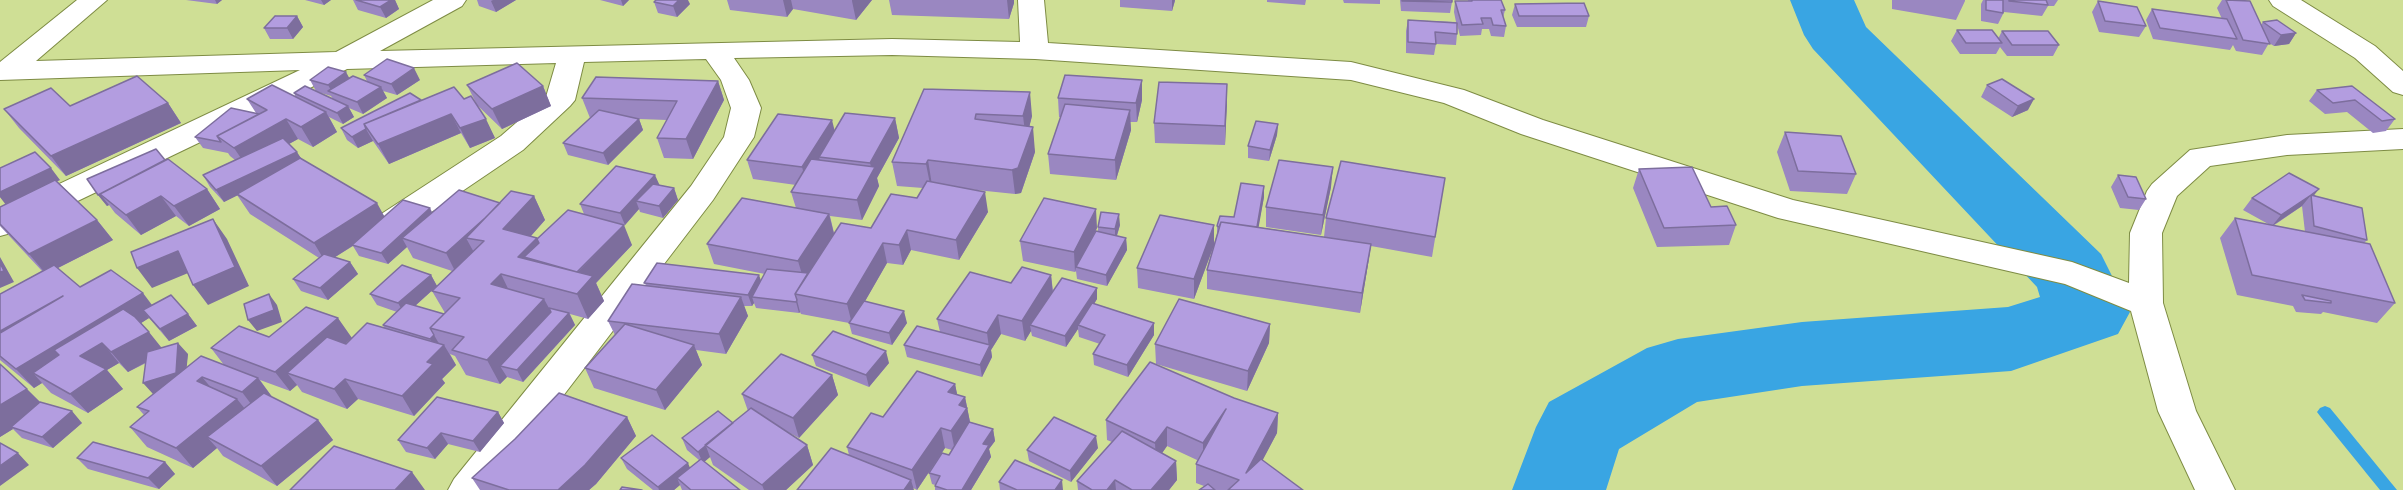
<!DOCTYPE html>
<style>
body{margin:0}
canvas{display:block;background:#cfdf95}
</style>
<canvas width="2403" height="490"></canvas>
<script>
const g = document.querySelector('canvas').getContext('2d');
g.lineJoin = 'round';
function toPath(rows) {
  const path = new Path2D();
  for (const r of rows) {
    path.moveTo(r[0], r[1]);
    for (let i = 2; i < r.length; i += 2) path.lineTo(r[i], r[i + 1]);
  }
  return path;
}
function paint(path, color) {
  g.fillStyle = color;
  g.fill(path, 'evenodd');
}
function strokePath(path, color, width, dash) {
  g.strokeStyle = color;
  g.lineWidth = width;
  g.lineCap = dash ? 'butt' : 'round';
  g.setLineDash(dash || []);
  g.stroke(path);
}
paint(toPath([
 [2325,406,2330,408,2397,490,2380,490,2320,416,2317,412,2320,408,2325,406]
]), '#39a5e3');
paint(toPath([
 [1790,0,1854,0,1866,27,2101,254,2130,312,2118,334,2011,371,1802,386,1697,402,1619,449,1606,490,1512,490,1536,427,1549,402,1647,348,1678,339,1802,322,2008,307,2040,297,2037,287,1813,49,1804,35,1790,0]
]), '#39a5e3');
const minor = toPath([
 [77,0,107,0,36,61,336,52,433,0,466,0,462,6,380,51,892,39,1020,42,1018,0,1044,0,1048,43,1351,62,1464,90,1543,120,1793,200,2072,262,2129,283,2130,233,2147,191,2152,184,2190,150,2287,135,2403,129,2403,149,2287,155,2210,166,2177,196,2162,233,2163,303,2196,411,2235,490,2195,490,2158,411,2131,311,2065,284,1778,218,1521,134,1444,103,1351,80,1035,59,892,55,734,58,749,80,761,108,754,137,713,200,491,490,448,490,454,479,691,186,724,137,731,108,721,80,706,59,584,62,575,100,570,106,523,150,393,238,381,241,369,238,365,230,369,222,501,136,546,97,556,63,347,69,267,110,11,233,0,236,0,212,300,70,0,80,0,62,77,0],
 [2269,0,2301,0,2375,46,2403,71,2403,95,2393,92,2355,58,2273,6,2269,0]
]);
strokePath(minor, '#7e8c44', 2);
paint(minor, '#fff');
paint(toPath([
 [186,0,222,0,217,4],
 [305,0,331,0,324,5],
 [353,0,395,0,399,9,386,18,358,10],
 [477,0,516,0,496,12,479,6],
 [600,0,629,0,623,6],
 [727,0,872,0,856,20,793,9,787,17,730,10],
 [889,0,1014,0,1014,3,1009,19,892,15],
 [1120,0,1175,0,1175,1,1172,11,1120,7],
 [1267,0,1306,0,1305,5,1267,2],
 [1343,0,1380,0,1380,4,1344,3],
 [1400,0,1452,0,1452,2,1450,13,1401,11],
 [1468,0,1501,0,1505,10,1503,18,1506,26,1504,37,1491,36,1489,29,1482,29,1481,35,1460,36,1457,24,1457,34,1456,45,1436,44,1434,55,1406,53,1406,31,1408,20,1456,22,1454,12,1455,1,1468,1],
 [1892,0,1965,0,1965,1,1956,20,1892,9],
 [1983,0,2058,0,2054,6,2048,6,2042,16,2004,12,1998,24,1981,21,1981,4],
 [2222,0,2245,0,2261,25,2263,22,2296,33,2289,44,2274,46,2269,43,2262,55,2236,51,2233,45,2230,50,2153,39,2146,20,2152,9,2222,19,2217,8],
 [2098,1,2146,26,2139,37,2099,32,2092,12],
 [654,2,690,4,677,17,658,13],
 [1515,4,1589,16,1586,27,1517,27,1512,15],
 [297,16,303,27,293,39,270,39,264,28],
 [1957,30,1998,39,2002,31,2059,45,2053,56,2007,56,2000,47,1996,54,1960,54,1951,41],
 [364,75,420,80,397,95,383,91,387,98,363,114,349,108,354,117,343,124,329,117,337,132,313,147,298,139,289,144,302,159,384,216,433,213,500,203,534,196,545,220,531,236,537,239,584,214,580,204,659,185,674,188,678,200,663,218,640,212,639,209,625,225,608,221,632,245,596,283,604,301,588,319,570,314,575,325,523,382,507,377,500,384,466,375,455,356,450,354,456,365,442,379,445,383,414,416,358,399,347,409,302,392,297,385,290,391,260,380,272,397,318,420,333,440,277,486,223,456,217,448,193,468,147,447,130,427,144,415,137,407,153,394,146,363,128,372,119,363,107,370,123,389,88,413,51,393,42,383,34,388,0,360,0,294,42,271,0,226,0,207,6,204,0,197,0,168,60,180,57,181,97,220,113,240,58,268,80,287,188,314,197,326,169,341,149,318,141,323,161,348,188,354,186,367,224,365,211,348,269,337,345,343,384,328,383,325,397,312,377,305,370,294,431,275,437,286,452,271,413,258,407,247,388,264,359,256,353,246,335,257,350,262,358,274,328,300,301,291,293,279,319,258,250,214,237,195,224,202,210,187,203,175,235,160,230,156,228,153,203,148,195,137,256,113,247,99,296,97,294,93,316,91,310,80,349,78,367,81],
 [318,92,331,96,333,99],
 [437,286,432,291,445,313,444,314,415,306],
 [718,81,724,100,693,159,664,158,657,138,667,120,639,119,643,130,608,165,568,155,563,143,590,118,582,98],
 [1227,84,1225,145,1155,143,1154,123],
 [467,85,543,86,551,106,502,129,477,105,495,138,470,148,461,133,389,164,373,141,358,148,347,140,341,128,464,99,476,103],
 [1987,85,2028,110,2012,117,1981,97],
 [2352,86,2395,119,2386,131,2373,133,2347,112,2325,114,2309,101,2317,90],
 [924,89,1032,116,1029,127,1035,152,1021,193,1015,194,967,189,988,212,959,260,911,250,903,265,887,263,865,301,907,323,892,345,852,334,849,323,801,314,800,312,799,313,756,308,754,303,752,306,744,306,748,316,726,354,696,350,702,365,665,410,594,388,585,368,615,335,608,321,646,285,644,283,761,280,765,274,714,264,707,244,796,208,791,192,796,185,753,179,747,160,834,131,895,118,899,138,877,178,879,186,862,220,830,216,834,233,871,228,917,198,923,188,897,186,892,162],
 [1058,98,1142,100,1137,122,1130,122,1131,130,1116,180,1050,174,1048,154,1061,117,1059,117],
 [168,103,181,123,66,176,19,128,4,109],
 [1278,124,1277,135,1269,161,1248,158,1248,146],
 [1785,132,1856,174,1847,194,1790,191,1777,152],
 [165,160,207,189,220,209,189,226,176,216,141,235,115,213,109,205,107,206,98,195],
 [1639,169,1711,207,1736,225,1729,245,1657,247,1633,188],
 [2289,173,2367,240,2364,243,2395,303,2377,323,2323,312,2321,314,2296,312,2293,306,2237,295,2220,238,2235,218,2270,225,2243,210,2252,198],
 [2302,206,2305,232,2273,226],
 [2118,175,2146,199,2139,210,2120,208,2111,187],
 [1445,178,1432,257,1371,246,1360,313,1207,289,1207,270,1213,248,1194,299,1138,288,1137,268,1214,244,1217,234,1217,226,1234,217,1264,186,1264,197,1258,227,1324,237,1326,218],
 [1331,187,1321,235,1266,227,1266,207],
 [1120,225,1117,236,1126,238,1127,250,1107,286,1077,279,1076,271,1075,272,1023,261,1020,241,1097,228,1093,236,1098,231,1098,227],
 [1051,275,1053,291,1097,288,1097,299,1094,304,1154,323,1154,335,1128,377,1094,365,1093,354,1100,344,1079,337,1078,329,1066,347,1032,336,1031,331,1025,341,1001,334,991,350,992,357,982,377,907,357,904,345,940,332,937,319,1011,283],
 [1270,324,1269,343,1247,391,1156,364,1155,344],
 [812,355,889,363,869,387,816,366],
 [0,364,40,402,82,423,53,448,22,438,13,429,0,437],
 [832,375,838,395,799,438,786,431,807,445,813,465,786,490,749,490,713,465,710,457,704,462,740,490,682,490,680,485,674,490,653,490,627,469,621,458,690,468,699,460,687,450,682,438,733,423,748,411,742,394],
 [955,384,957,395,965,397,970,422,993,429,995,441,989,449,991,457,971,490,935,490,935,485,932,484,929,473,949,455,952,450,945,448,917,490,849,455,847,447,883,417],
 [1234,398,1278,413,1277,433,1262,460,1303,490,1199,490,1204,486,1196,483,1196,464,1197,460,1167,446,1162,453,1176,461,1177,480,1169,490,1078,490,1077,481,1112,442,1107,440,1106,420],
 [498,412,504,423,480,452,448,444,435,459,406,452,398,440],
 [627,417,636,436,596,484,589,490,480,490,472,478],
 [1098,448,1071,482,1029,461,1027,450],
 [77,458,165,462,175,474,159,489,88,469],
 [999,482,1063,490,1000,490]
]), '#9a87c1');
paint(toPath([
 [215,0,222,0,217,4],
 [321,0,331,0,324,5],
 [391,0,395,0,399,9,386,18,380,7],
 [493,0,516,0,496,12,491,1],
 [621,0,629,0,623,6],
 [679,0,688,0,690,4,677,17,673,6],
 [783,0,791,0,793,9,787,17],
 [852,0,872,0,856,20,852,1],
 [1007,0,1014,0,1014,3,1009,19],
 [1172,0,1175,0,1172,11],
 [297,16,303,27,293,39,287,28],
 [2296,33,2289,44,2274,46,2281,35],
 [414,68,420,80,397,95,391,84],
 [346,72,352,83,332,92,328,85],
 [1142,80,1142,100,1137,122,1136,103],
 [718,81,724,100,693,159,686,139],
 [1227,84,1227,103,1225,145,1225,126],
 [543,86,551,106,502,129,492,109],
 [381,87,387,98,363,114,357,102],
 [1030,92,1032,116,1026,140,1023,116],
 [2034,99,2028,110,2012,117,2018,106],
 [168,103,181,123,66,176,51,156],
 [348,106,354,117,343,124,337,113],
 [1130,110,1131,130,1116,180,1115,160],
 [326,112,337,132,313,147,301,127],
 [451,114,461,133,389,164,378,144],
 [895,118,899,138,877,178,879,186,862,220,857,200,872,171,870,163],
 [286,119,298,139,247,167,234,148],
 [486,119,495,138,470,148,460,128],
 [639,119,643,130,608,165,603,153],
 [832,120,837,140,819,157,821,165,808,187,802,167],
 [1278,124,1277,135,1269,161,1270,150],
 [1033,127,1035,152,1021,193,1015,194,1012,170],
 [366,129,373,141,358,148,352,137],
 [297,152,304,163,224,202,216,190],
 [928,160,932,185,931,189,926,164],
 [1333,167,1331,187,1321,235,1323,215],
 [51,168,60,180,6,205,0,197,0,192],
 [655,175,660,186,636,201,639,209,625,225,620,213],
 [1264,186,1264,197,1256,242,1256,230],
 [674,188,678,200,663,218,659,206],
 [207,189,220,209,189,226,174,206],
 [2319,189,2311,199,2311,195,2302,206,2272,226,2281,215,2311,195],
 [985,192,988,212,959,260,956,240],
 [100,194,109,205,107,206,98,195],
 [161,196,176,216,141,235,126,215],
 [534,196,545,220,515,254,484,241,466,238,476,256,456,273,446,253,502,204],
 [377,203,388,223,326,263,314,243],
 [430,208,436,220,402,238,407,247,388,264,381,253],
 [1096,209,1097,228,1077,268,1076,267,1075,272,1074,252],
 [829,214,834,234,804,281,798,261],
 [1119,214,1120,225,1115,241,1115,229],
 [213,219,227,239,249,286,208,305,193,285],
 [97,220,113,240,46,274,29,254],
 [624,225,632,245,596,283,604,301,588,319,577,294,577,273],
 [1214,225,1214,245,1194,299,1194,279],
 [907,230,911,250,903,265,899,245],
 [537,238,548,263,524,257,534,277,518,257],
 [1126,238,1127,250,1107,286,1106,275],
 [883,243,887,263,852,324,847,304],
 [1371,244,1368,264,1360,313,1362,293],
 [178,251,193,271,152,288,137,268],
 [0,257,14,282,0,288],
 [350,262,358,274,328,300,320,288],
 [501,274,513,299,491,284],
 [431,275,437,286,405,315,398,303],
 [759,275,763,286,752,297,754,303,752,306,748,295],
 [1051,275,1053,295,1030,325,1031,331,1025,341,1022,321],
 [1097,288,1097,299,1080,326,1078,325,1078,329,1066,347,1065,336],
 [143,293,158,313,143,310,149,318,105,346,119,363,107,370,123,389,88,413,70,394,97,375,69,367,33,373,42,383,34,388,16,369],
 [269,294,277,305,282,322,257,331,248,320],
 [63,296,0,344,0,331],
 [741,297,748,316,726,354,719,334],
 [544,299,557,323,500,366,507,377,500,384,487,360],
 [797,300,800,312,799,313,796,302],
 [904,311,907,323,892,345,889,333],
 [569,313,575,325,523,382,517,370],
 [188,314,197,326,169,341,160,329],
 [998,315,1001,334,991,350,992,357,982,377,980,365,989,348,987,333],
 [338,318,352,338,304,379,287,373,297,385,290,391,275,372],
 [1154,323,1154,335,1128,377,1127,365],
 [1270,324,1269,343,1247,391,1248,371],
 [149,332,165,352,128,372,111,352],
 [434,335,441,347,437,350,430,339],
 [178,343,188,354,185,385,153,394,143,383],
 [444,345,456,365,442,379,445,383,414,416,402,396,427,362],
 [694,345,702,365,665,410,656,390],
 [886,351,889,363,869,387,866,375],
 [832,375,838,395,799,438,793,418],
 [202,377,218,396,197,381],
 [258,378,273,398,257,412,242,392],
 [345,379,358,399,347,409,334,389],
 [955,384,959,403,948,392],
 [27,389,46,408,11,427,13,429,0,437,0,405],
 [965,397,971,427,955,451,951,431,959,405],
 [237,399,253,419,207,437,217,448,193,468,176,448],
 [1226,409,1203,463,1203,443],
 [72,411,82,423,53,448,42,437],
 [498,412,504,423,480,452,473,441],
 [1278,413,1277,433,1247,490,1246,473],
 [627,417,636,436,596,484,589,490,558,490],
 [318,420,333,440,277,486,261,466],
 [1167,427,1167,446,1156,462,1155,443],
 [941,428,945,448,917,490,912,470],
 [993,429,995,441,989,449,991,457,971,490,962,490,983,444],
 [441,433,448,444,435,459,427,448],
 [1096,436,1098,448,1071,482,1070,471],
 [807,445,813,465,786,490,764,490,762,485],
 [706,446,710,457,703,463,698,452],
 [18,453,29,465,0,486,0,466],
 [1176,461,1177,480,1169,490,1151,490],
 [165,462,175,474,159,489,148,478],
 [688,463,693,475,677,478,680,485,674,490,659,490,658,487],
 [412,472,425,490,395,490],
 [911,480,914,490,904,490],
 [1062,480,1063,490,1055,490],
 [1115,480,1116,490,1107,490]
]), '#7d6e9d');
const building = toPath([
 [356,0,391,0,380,7,356,0],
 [656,0,679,0,673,6,654,2,656,0],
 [1402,0,1452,0,1452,2,1402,1,1402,0],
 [1472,0,1501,0,1505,10,1501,10,1506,26,1493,25,1491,18,1481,18,1483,24,1462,25,1455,1,1472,1,1472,0],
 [1986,0,2003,0,2003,13,1986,10,1986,0],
 [2009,0,2046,0,2048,5,2009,1,2009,0],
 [2226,0,2250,1,2270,44,2243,40,2226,0],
 [2098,1,2137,7,2146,26,2105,21,2098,1],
 [1584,3,1589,16,1519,16,1515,4,1584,3],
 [2152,9,2227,19,2237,39,2160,28,2152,9],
 [275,16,297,16,287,28,264,28,275,16],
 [1408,20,1457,23,1457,34,1435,32,1436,44,1408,42,1408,20],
 [2277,20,2296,33,2281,35,2263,22,2277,20],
 [1957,30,1992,30,2002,43,1966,43,1957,30],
 [2002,31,2048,31,2059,45,2012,45,2002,31],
 [387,59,414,68,391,84,364,75,387,59],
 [517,63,543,86,492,109,467,85,517,63],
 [328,67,346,72,328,85,310,80,328,67],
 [1065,75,1142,80,1136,103,1058,98,1065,75],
 [137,76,168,103,51,156,4,109,51,88,70,106,137,76],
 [353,76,381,87,357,102,328,91,353,76],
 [596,77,718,81,686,139,657,138,677,101,582,98,596,77],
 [2002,79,2034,99,2018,106,1987,85,2002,79],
 [1159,82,1227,84,1225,126,1154,123,1159,82],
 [272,85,326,112,301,127,286,119,234,148,217,136,267,110,247,99,272,85],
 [305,86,348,106,337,113,294,93,305,86],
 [2352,86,2395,119,2382,121,2355,100,2333,103,2317,90,2352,86],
 [454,87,464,99,471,96,486,119,460,128,451,114,378,144,364,124,454,87],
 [924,89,1030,92,1023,116,976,114,975,119,1033,127,1018,168,1012,170,928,160,926,164,892,162,924,89],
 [410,93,421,100,364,124,366,129,352,137,341,128,410,93],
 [1065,104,1130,110,1115,160,1048,154,1065,104],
 [231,108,259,114,217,136,221,142,195,137,231,108],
 [599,110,639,119,603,153,563,143,599,110],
 [845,113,895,118,870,163,819,157,845,113],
 [778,114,832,120,802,167,747,160,778,114],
 [1256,121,1278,124,1270,150,1248,146,1256,121],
 [1785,132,1841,136,1856,174,1798,171,1785,132],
 [283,138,297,152,216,190,203,175,283,138],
 [156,149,165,160,98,195,87,179,156,149],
 [35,152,51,168,0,192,0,168,35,152],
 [300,158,377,203,314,243,237,194,300,158],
 [168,159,207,189,174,206,161,196,126,215,100,194,168,159],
 [811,159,875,167,857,200,791,192,811,159],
 [1279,160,1333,167,1323,215,1266,207,1279,160],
 [1341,161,1445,178,1435,237,1326,218,1341,161],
 [616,166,655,175,620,213,580,204,616,166],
 [1692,167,1711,207,1727,206,1736,225,1664,228,1639,169,1692,167],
 [2289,173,2319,189,2311,195,2362,208,2367,240,2314,226,2311,195,2281,215,2252,198,2289,173],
 [2118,175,2136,177,2146,199,2128,197,2118,175],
 [55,180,97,220,29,254,0,224,0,207,55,180],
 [927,181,985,192,956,240,907,230,899,245,883,243,847,304,795,294,841,223,871,228,891,194,917,198,927,181],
 [1241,183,1264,186,1257,227,1221,222,1219,227,1217,226,1220,216,1234,217,1241,183],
 [653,184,674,188,659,206,636,201,653,184],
 [459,190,500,203,485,218,446,253,402,238,459,190],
 [511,191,534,196,503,229,537,238,518,257,593,276,577,294,501,274,491,284,544,299,487,360,452,350,464,337,430,328,460,298,432,291,484,241,466,238,511,191],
 [742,198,829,214,798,261,707,244,742,198],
 [1044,198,1096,209,1074,252,1020,241,1044,198],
 [403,200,430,208,381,253,352,245,403,200],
 [568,210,624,225,577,272,524,257,539,243,537,239,568,210],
 [1101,212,1119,214,1115,229,1098,227,1101,212],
 [1160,215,1214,225,1194,279,1137,268,1160,215],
 [2235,218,2370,244,2395,303,2252,275,2235,218],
 [213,219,235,267,193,285,178,251,137,268,131,252,213,219],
 [1221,222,1371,244,1362,293,1207,270,1221,222],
 [1096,231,1126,238,1106,275,1076,267,1096,231],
 [324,254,350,262,320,288,293,279,324,254],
 [0,263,4,271,0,272,0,263],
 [657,263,759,275,748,295,644,283,657,263],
 [54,265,80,287,111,270,143,293,16,369,0,356,0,333,63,296,0,331,0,294,54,265],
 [402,265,431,275,398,303,370,294,402,265],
 [1022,267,1051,275,1022,321,998,315,987,333,937,319,970,272,1011,283,1022,267],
 [767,269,808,273,795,294,797,300,796,302,752,297,767,269],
 [1062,278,1097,288,1065,336,1030,325,1062,278],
 [632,284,741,297,719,334,608,321,632,284],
 [269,294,274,310,248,320,244,304,269,294],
 [171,295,188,314,160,329,143,310,171,295],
 [2302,295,2331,301,2331,303,2305,300,2302,295],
 [1179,299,1270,324,1248,371,1155,344,1179,299],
 [864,301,904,311,889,333,849,323,864,301],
 [406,303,444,314,430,328,434,335,430,339,383,325,406,303],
 [1092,303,1154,323,1127,365,1093,354,1105,335,1078,325,1092,303],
 [306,307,338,318,275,372,211,348,239,326,269,337,306,307],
 [549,308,569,313,517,370,500,366,551,312,549,308],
 [123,309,135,317,149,332,111,352,102,343,80,356,106,369,70,394,33,373,59,355,54,350,123,309],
 [367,323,444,345,427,362,433,364,402,396,345,379,334,389,287,373,327,337,346,344,367,323],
 [625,324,694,345,656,390,585,368,625,324],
 [917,326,990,345,980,365,904,345,917,326],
 [833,331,886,351,866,375,812,355,833,331],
 [178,343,176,373,143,383,147,352,178,343],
 [781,354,832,375,793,418,742,394,781,354],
 [201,356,258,378,242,392,202,377,197,381,237,399,176,448,130,427,149,411,137,407,201,356],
 [1150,362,1234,398,1278,413,1246,473,1261,459,1303,490,1228,490,1239,480,1196,464,1226,409,1203,443,1167,427,1155,443,1106,420,1150,362],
 [0,364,27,389,0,405,0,364],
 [917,371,955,384,948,392,965,397,959,405,967,408,951,431,941,428,912,470,847,447,871,413,883,417,917,371],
 [264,393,318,420,261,466,207,437,264,393],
 [559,393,627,417,585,465,558,490,509,490,472,478,515,439,559,393],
 [437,397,498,412,473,441,441,433,427,448,398,440,437,397],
 [40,402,72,411,42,437,11,427,40,402],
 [751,408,807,445,762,485,705,445,751,408],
 [718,411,733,423,698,452,682,438,718,411],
 [1054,417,1096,436,1070,471,1027,450,1054,417],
 [969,422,993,429,983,444,989,445,962,490,947,490,935,486,940,476,929,473,942,453,949,455,969,422],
 [1122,431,1176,461,1151,490,1132,490,1115,480,1107,490,1092,490,1077,481,1122,431],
 [652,435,688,463,658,487,621,458,652,435],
 [93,442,165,462,148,478,77,458,93,442],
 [0,443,18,453,0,466,0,443],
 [334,446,412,472,395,490,290,490,334,446],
 [831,448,911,480,904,490,797,490,831,448],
 [701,459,740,490,691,490,677,478,701,459],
 [1015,460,1062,480,1055,490,1017,490,999,482,1015,460],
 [1208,484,1215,490,1199,490,1208,484],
 [622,487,642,490,620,490,622,487]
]);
paint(building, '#b39de0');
strokePath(building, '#7d6e9d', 1.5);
</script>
